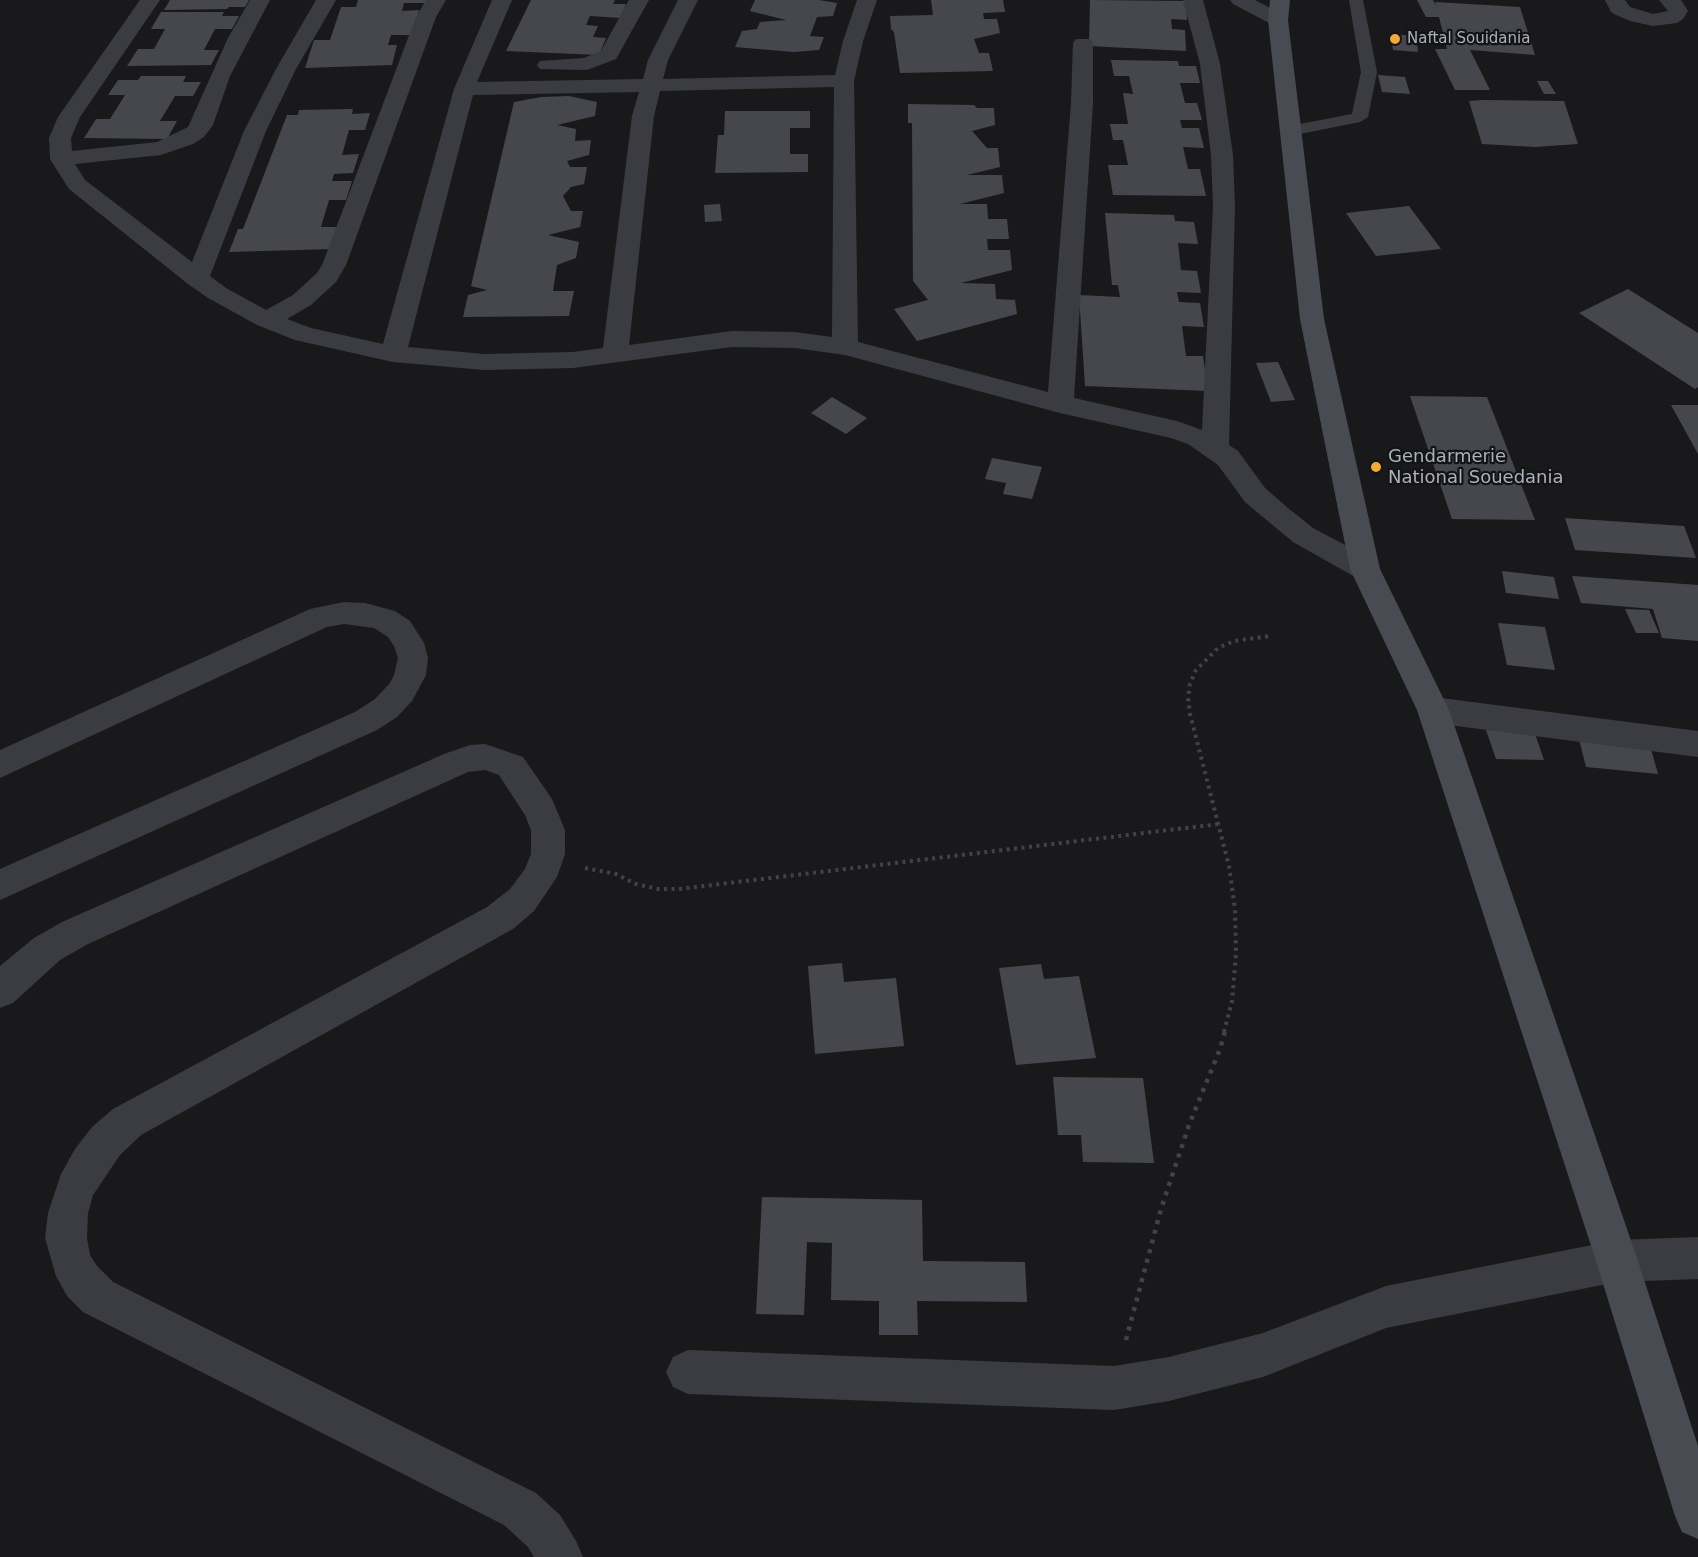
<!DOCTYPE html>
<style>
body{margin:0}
canvas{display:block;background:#19191c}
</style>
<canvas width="1698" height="1557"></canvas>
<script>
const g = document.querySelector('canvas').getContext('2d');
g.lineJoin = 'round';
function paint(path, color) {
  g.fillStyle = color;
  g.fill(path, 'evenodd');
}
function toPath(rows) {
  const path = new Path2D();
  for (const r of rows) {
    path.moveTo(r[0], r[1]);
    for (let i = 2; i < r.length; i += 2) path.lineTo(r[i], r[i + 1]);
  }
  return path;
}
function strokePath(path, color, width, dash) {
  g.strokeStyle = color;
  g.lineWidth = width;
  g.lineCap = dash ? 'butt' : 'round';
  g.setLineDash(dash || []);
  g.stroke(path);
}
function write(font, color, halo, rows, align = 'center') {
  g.font = font + ' "DejaVu Sans",sans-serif';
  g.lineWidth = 4.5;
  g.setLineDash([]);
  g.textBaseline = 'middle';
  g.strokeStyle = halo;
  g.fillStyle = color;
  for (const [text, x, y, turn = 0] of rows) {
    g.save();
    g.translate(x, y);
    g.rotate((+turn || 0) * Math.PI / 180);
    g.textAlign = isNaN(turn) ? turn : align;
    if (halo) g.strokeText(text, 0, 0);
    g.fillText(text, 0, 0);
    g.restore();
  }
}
paint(toPath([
 [170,0,249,0,245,7,229,7,227,9,164,10],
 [358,0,428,0,427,3,404,3,402,11,419,10,412,35,391,35,388,45,397,45,392,65,305,68,314,40,330,40,341,7,356,7],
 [531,0,615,0,613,4,626,4,621,18,590,16,586,25,598,26,593,37,606,38,599,55,506,51],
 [755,0,819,0,837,3,833,16,817,17,810,36,824,37,819,50,794,52,735,47,742,31,757,29,760,22,786,20,750,11],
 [931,0,1003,0,1005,12,983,13,984,19,997,19,1000,33,974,39,979,53,989,53,993,71,900,73,894,32,891,29,890,16,933,15],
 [1090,0,1186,1,1187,20,1171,19,1172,29,1185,30,1186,51,1089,46],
 [1417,0,1433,0,1437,7,1435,2,1520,7,1535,55,1470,50,1490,90,1455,90,1435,49,1447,49,1439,17,1426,17],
 [161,12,224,12,222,16,239,16,232,29,215,29,204,50,219,50,211,65,127,66,138,49,154,49,165,29,151,29],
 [1390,34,1416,36,1418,52,1393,50],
 [1111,60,1178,61,1179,66,1196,66,1200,83,1180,83,1185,103,1197,103,1202,120,1180,120,1182,128,1199,128,1204,148,1183,147,1188,169,1200,169,1206,196,1113,195,1108,165,1128,165,1123,140,1113,140,1110,124,1128,124,1123,93,1133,94,1129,76,1114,76],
 [1378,75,1405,77,1410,94,1382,92],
 [141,76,186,76,183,82,201,82,193,96,175,96,160,121,177,121,167,139,84,138,96,119,110,119,125,95,108,95,118,80,138,80],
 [1537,81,1548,81,1556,94,1544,94],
 [569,96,597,102,595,116,557,125,576,129,575,141,591,140,589,155,567,161,570,167,587,167,584,184,571,187,563,196,571,211,583,211,580,227,548,235,579,242,576,258,557,265,553,291,574,291,569,316,463,317,468,295,487,290,471,286,514,102,541,97],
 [1483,100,1564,101,1578,144,1535,147,1482,144,1469,101],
 [908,104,974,105,977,108,994,108,995,125,972,131,987,148,998,148,1000,167,967,175,1002,175,1004,193,960,204,987,204,988,219,1007,219,1009,239,987,239,988,250,1010,250,1012,270,961,283,995,284,996,299,1015,300,1017,314,917,341,894,309,928,300,913,281,912,123,908,123],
 [353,109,352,114,370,113,365,130,349,130,342,155,359,154,353,173,334,174,332,181,352,181,346,200,329,200,321,227,338,227,331,249,229,252,238,229,243,229,287,115,298,115,299,110],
 [725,111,810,111,810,128,790,128,790,154,808,154,808,172,715,173,718,135,724,135],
 [720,204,722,221,705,222,704,205],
 [1409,206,1441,249,1376,256,1346,213],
 [1105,213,1174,215,1175,221,1194,222,1198,244,1178,243,1181,270,1197,271,1201,293,1177,292,1179,302,1200,303,1204,327,1182,326,1186,356,1203,356,1208,391,1085,386,1079,295,1120,297,1118,285,1112,285],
 [1628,289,1698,333,1698,387,1695,389,1579,313],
 [1278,362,1295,400,1271,402,1256,363],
 [1410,396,1487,397,1535,520,1452,519],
 [832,397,867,418,846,434,811,413],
 [1671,405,1698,405,1698,454],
 [992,458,1042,467,1032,499,1003,494,1006,483,985,479],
 [1565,518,1684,526,1696,558,1575,550],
 [1502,571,1554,577,1559,599,1506,593],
 [1572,576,1698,585,1698,641,1662,638,1653,609,1581,603],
 [1625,609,1649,610,1659,633,1636,633],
 [1498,623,1545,627,1555,670,1507,665],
 [1486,730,1534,731,1544,760,1496,759],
 [1578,735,1649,742,1658,774,1586,767],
 [842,963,844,982,896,978,904,1046,815,1054,808,966],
 [1041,964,1044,979,1079,976,1096,1058,1016,1065,999,968],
 [1053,1077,1143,1078,1154,1163,1083,1162,1081,1135,1058,1135],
 [762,1197,922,1200,923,1261,1025,1262,1027,1302,917,1301,918,1335,879,1335,879,1301,831,1300,832,1243,807,1242,804,1315,756,1314]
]), '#45474c');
strokePath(toPath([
 [585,868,616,874,636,884,658,889,679,889,1219,824],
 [1224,1032,1232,1001,1236,954,1235,909,1229,866,1190,714,1188,698,1190,684,1196,670,1218,648,1234,641,1270,636]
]), '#404348', 4, [3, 4.5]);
strokePath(toPath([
 [1126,1340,1161,1209,1189,1125,1220,1049,1225,1031]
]), '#404348', 4.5, [4, 6]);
paint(toPath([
 [1349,0,1363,0,1377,72,1368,117,1360,122,1290,136,1284,135,1282,131,1284,127,1352,114,1361,72,1349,0]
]), '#3a3c41');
paint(toPath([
 [140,0,160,0,80,117,71,138,72,151,157,142,188,127,228,38,250,0,270,0,230,76,213,125,204,137,193,144,161,155,75,164,85,180,192,262,244,131,276,69,316,0,336,0,296,69,266,131,210,276,226,288,266,310,293,295,317,273,322,265,416,17,426,0,446,0,436,17,346,265,336,282,311,305,287,319,311,328,383,344,454,89,492,0,512,0,477,82,643,79,648,60,678,0,698,0,668,60,663,79,835,75,843,41,857,0,877,0,863,41,854,81,858,342,1048,392,1071,103,1073,43,1076,39,1090,39,1093,43,1093,103,1074,398,1177,421,1202,430,1213,206,1211,155,1200,64,1183,0,1203,0,1220,64,1233,155,1235,206,1229,445,1238,451,1265,488,1288,508,1313,528,1375,561,1380,569,1375,577,1365,580,1355,577,1293,542,1245,502,1218,465,1188,444,1171,438,1060,413,845,355,795,348,732,347,573,368,484,370,393,362,295,340,257,325,208,298,188,284,69,189,50,159,49,138,58,117,140,0],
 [834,87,832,337,795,332,732,331,629,345,654,116,660,91,834,87],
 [639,92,632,116,603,348,573,352,484,354,408,347,473,95,639,92],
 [629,0,649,0,616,59,587,70,540,69,537,65,540,61,584,58,601,51,629,0],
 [1230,0,1255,0,1285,16,1288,20,1285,24,1271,24,1233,4,1230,0],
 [1605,0,1625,0,1630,7,1653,14,1668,11,1659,0,1681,0,1688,11,1683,19,1677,23,1653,26,1630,21,1616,15,1611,12,1605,0],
 [344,602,365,603,395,611,410,621,424,643,428,658,426,675,412,701,397,717,377,730,0,900,0,869,355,712,375,699,390,683,394,675,398,658,394,646,388,637,374,628,344,624,327,627,0,778,0,750,310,609,344,602],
 [1433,697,1698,731,1698,757,1433,723,1422,719,1417,710,1422,701,1433,697],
 [485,744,523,757,552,799,565,830,565,854,557,877,534,911,513,929,141,1135,120,1155,93,1195,88,1213,87,1238,90,1255,97,1266,113,1282,536,1493,560,1515,576,1541,583,1557,534,1557,528,1547,504,1525,83,1312,67,1296,56,1276,45,1238,48,1213,61,1174,75,1149,92,1127,113,1109,487,907,510,889,525,869,531,854,531,830,525,815,499,775,485,770,468,772,88,944,60,960,13,1003,0,1008,0,966,34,938,62,922,444,754,470,745,485,744],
 [1698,1237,1698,1279,1617,1282,1386,1328,1263,1377,1169,1401,1114,1410,688,1394,673,1387,666,1372,673,1357,688,1350,1114,1366,1169,1357,1263,1333,1386,1286,1617,1240,1698,1237]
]), '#3a3c41');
paint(toPath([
 [1270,0,1290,0,1288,20,1324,319,1380,569,1449,710,1638,1261,1698,1446,1698,1539,1682,1532,1675,1516,1596,1261,1417,710,1350,569,1300,319,1268,20,1270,0]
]), '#484b51');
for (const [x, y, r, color] of [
 [1395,39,6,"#f5a737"],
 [1376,467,6,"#f5a737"]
]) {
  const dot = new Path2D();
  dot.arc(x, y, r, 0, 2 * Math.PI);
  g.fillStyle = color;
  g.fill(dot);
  strokePath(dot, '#141417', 2);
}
write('15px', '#abb2bb', '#141417', [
 ["Naftal Souidania",1407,39]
], 'left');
write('18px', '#abb2bb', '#141417', [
 ["Gendarmerie",1388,457],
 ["National Souedania",1388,478]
], 'left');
</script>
